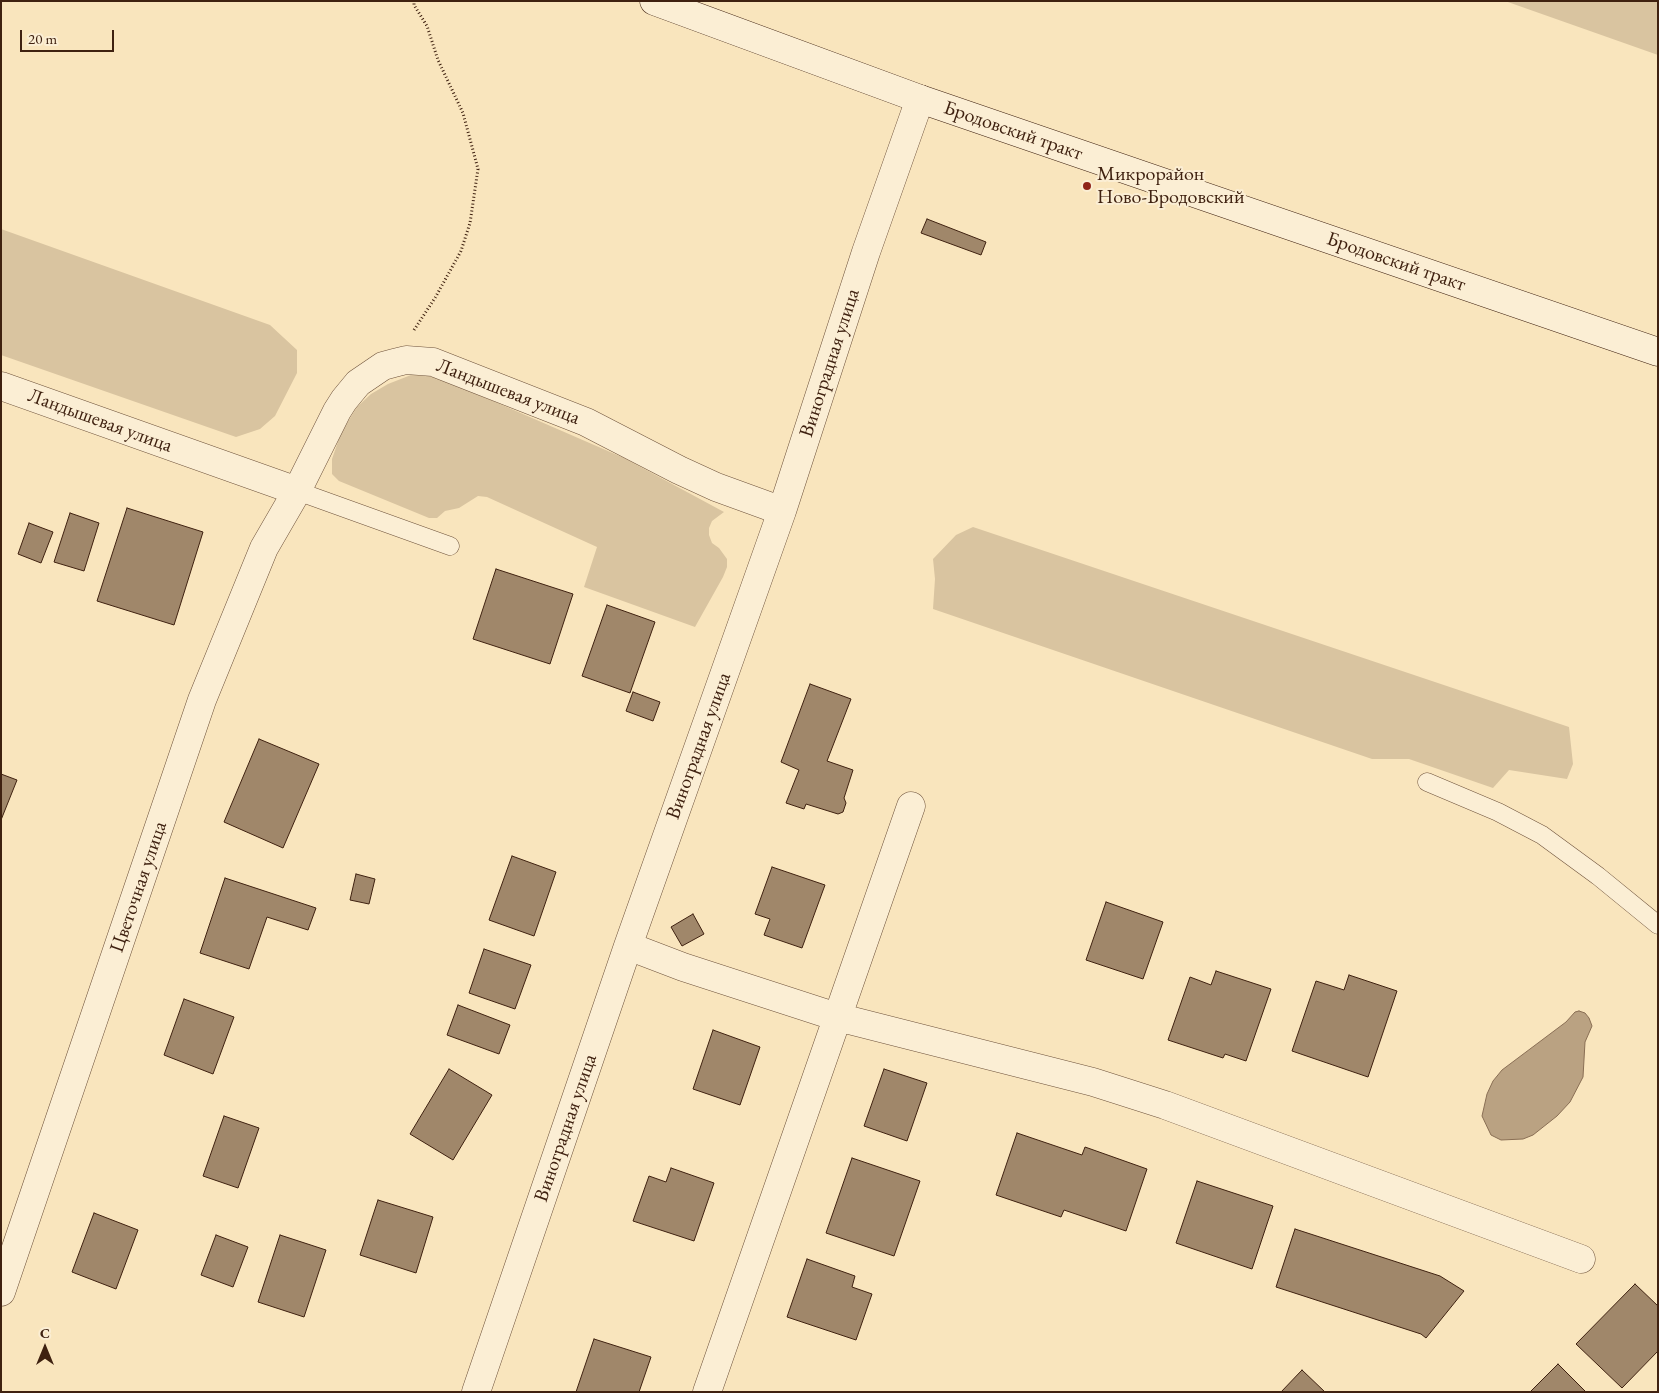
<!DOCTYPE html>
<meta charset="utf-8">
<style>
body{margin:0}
#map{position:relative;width:1659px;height:1393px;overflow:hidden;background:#f9e5bd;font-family:"EB Garamond",serif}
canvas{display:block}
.frame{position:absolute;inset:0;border:2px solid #3f2110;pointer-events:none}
.north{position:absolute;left:20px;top:1323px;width:50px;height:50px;-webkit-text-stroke:4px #fbeed4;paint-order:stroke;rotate:0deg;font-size:14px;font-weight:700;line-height:20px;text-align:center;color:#3f2110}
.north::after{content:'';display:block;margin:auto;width:18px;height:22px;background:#3f2110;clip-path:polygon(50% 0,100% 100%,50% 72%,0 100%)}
.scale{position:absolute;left:20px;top:30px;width:94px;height:22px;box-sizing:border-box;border:2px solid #3f2110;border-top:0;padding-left:6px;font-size:15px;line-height:18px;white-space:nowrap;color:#3f2110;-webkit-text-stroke:4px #fbeed4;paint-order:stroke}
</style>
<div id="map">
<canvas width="1659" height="1393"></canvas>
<div class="frame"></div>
<div class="north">С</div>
<div class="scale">20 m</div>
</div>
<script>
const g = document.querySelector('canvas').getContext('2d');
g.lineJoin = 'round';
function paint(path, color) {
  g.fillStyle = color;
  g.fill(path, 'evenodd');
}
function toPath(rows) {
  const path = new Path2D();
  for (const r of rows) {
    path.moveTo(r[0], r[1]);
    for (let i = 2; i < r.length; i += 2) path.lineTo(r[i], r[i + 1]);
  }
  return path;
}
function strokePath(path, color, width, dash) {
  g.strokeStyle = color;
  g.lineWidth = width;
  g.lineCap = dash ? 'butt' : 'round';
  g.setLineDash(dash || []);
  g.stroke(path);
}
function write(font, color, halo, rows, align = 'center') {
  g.font = font + ' "EB Garamond",serif';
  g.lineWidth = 4;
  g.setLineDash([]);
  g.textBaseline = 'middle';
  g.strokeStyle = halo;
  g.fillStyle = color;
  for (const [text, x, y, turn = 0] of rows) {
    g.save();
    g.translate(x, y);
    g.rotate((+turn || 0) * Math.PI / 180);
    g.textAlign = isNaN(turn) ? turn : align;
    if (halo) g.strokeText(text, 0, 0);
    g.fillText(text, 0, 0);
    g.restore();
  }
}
paint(toPath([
 [1505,1,1658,1,1658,55],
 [1,229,270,325,297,350,297,373,275,416,260,429,236,437,1,355],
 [411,375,430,376,454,384,624,458,724,512,712,521,709,528,709,535,712,543,719,548,727,559,727,567,723,577,695,627,584,587,597,547,487,497,478,496,459,508,445,511,437,518,429,518,339,481,332,474,332,459,341,433,357,407,371,394,388,384],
 [973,527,1569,727,1573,764,1567,779,1509,770,1493,788,1409,759,1372,759,933,609,935,579,933,559,956,535]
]), '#d9c4a0');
const water = toPath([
 [1579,1011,1585,1013,1589,1018,1592,1026,1585,1042,1583,1077,1570,1102,1557,1116,1533,1135,1523,1139,1501,1140,1491,1135,1482,1116,1487,1094,1493,1081,1502,1070,1566,1022,1575,1012,1579,1011]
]);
paint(water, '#baa282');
strokePath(water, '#896e54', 1);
const building = toPath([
 [927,219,986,242,981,255,921,233,927,219],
 [127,508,203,532,174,625,97,601,127,508],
 [70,513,99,523,84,571,54,562,70,513],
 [29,523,53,532,41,563,18,554,29,523],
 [496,569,573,594,550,664,473,639,496,569],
 [607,605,655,622,630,693,582,676,607,605],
 [810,684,851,699,827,761,853,770,844,798,846,803,843,812,838,814,806,804,804,809,786,803,799,770,781,762,810,684],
 [633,692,660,702,653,721,626,711,633,692],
 [259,739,319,764,283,848,224,822,259,739],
 [1,774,17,780,1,820,1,774],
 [512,856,556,872,534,936,489,920,512,856],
 [772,867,825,885,802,948,764,935,770,919,755,914,772,867],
 [356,874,375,879,369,904,350,900,356,874],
 [225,878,316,908,308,930,267,917,249,969,200,953,225,878],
 [1106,902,1163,922,1143,979,1086,960,1106,902],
 [693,914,704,934,682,946,671,927,693,914],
 [484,949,531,965,515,1009,469,993,484,949],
 [1216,971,1271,989,1246,1061,1225,1054,1223,1058,1168,1040,1190,977,1211,985,1216,971],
 [1349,975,1397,991,1368,1077,1292,1051,1316,981,1344,990,1349,975],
 [184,999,234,1017,213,1074,164,1055,184,999],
 [458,1005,510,1025,499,1054,447,1035,458,1005],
 [713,1030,760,1047,740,1105,693,1089,713,1030],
 [449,1069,492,1095,453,1160,410,1134,449,1069],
 [884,1069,927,1083,907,1141,864,1126,884,1069],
 [224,1116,259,1128,238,1188,203,1176,224,1116],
 [1017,1133,1082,1155,1085,1147,1147,1169,1126,1231,1064,1210,1061,1217,996,1195,1017,1133],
 [852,1158,920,1181,894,1256,826,1233,852,1158],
 [671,1168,714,1183,694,1241,633,1221,649,1176,666,1182,671,1168],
 [1197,1181,1273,1206,1252,1269,1176,1243,1197,1181],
 [378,1200,433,1217,416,1273,360,1255,378,1200],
 [94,1213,138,1230,116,1289,72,1272,94,1213],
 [1295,1229,1440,1276,1464,1291,1426,1338,1421,1334,1276,1287,1295,1229],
 [216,1235,248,1247,233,1287,201,1275,216,1235],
 [280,1235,326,1250,304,1317,258,1302,280,1235],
 [807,1259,855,1276,852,1287,872,1294,856,1340,787,1317,807,1259],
 [1635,1284,1658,1306,1658,1351,1622,1388,1576,1344,1635,1284],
 [594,1339,651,1357,639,1392,576,1392,594,1339],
 [1558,1364,1586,1392,1530,1392,1558,1364],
 [1302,1370,1325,1392,1281,1392,1302,1370]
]);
paint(building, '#a0876a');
strokePath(building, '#3f2110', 1);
const lane = toPath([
 [297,491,450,546],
 [1427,782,1498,812,1542,835,1598,876,1658,925]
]);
const street = toPath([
 [1,386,297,491,337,411,344,400,358,383,383,366,394,363,406,360,433,362,586,422,679,470,716,487,782,511],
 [628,946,683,967,837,1017,1093,1082,1165,1105,1581,1259],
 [1,1292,202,700,264,548,297,491],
 [476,1392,628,946,782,511,866,252,920,99],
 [707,1392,911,806]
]);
const secondary = toPath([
 [654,1,920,99,1658,352]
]);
strokePath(lane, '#6e523b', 19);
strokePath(street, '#6e523b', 29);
strokePath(secondary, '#3f2110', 29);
strokePath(toPath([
 [414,330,435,298,461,251,470,223,478,169,463,113,438,60,427,26,414,5,414,1]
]), '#3f2110', 3, [1, 2.5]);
strokePath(lane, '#fbeed4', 18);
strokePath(street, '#fbeed4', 28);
strokePath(secondary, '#fbeed4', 28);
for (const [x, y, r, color] of [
 [1087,186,5,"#8f2418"]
]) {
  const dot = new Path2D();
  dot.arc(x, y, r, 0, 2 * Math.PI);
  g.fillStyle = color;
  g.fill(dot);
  strokePath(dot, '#fbeed4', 2);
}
write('20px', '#3f2110', '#fbeed4', [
 ["Бродовский тракт",1013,131,19],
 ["Бродовский тракт",1396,262,19],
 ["Виноградная улица",830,363,-72],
 ["Ландышевая улица",508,392,21],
 ["Ландышевая улица",100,421,20],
 ["Виноградная улица",699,746,-70],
 ["Цветочная улица",139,887,-71],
 ["Виноградная улица",566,1128,-71]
]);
write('20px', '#3f2110', '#fbeed4', [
 ["Микрорайон",1097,175],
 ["Ново-Бродовский",1097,198]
], 'left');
</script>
